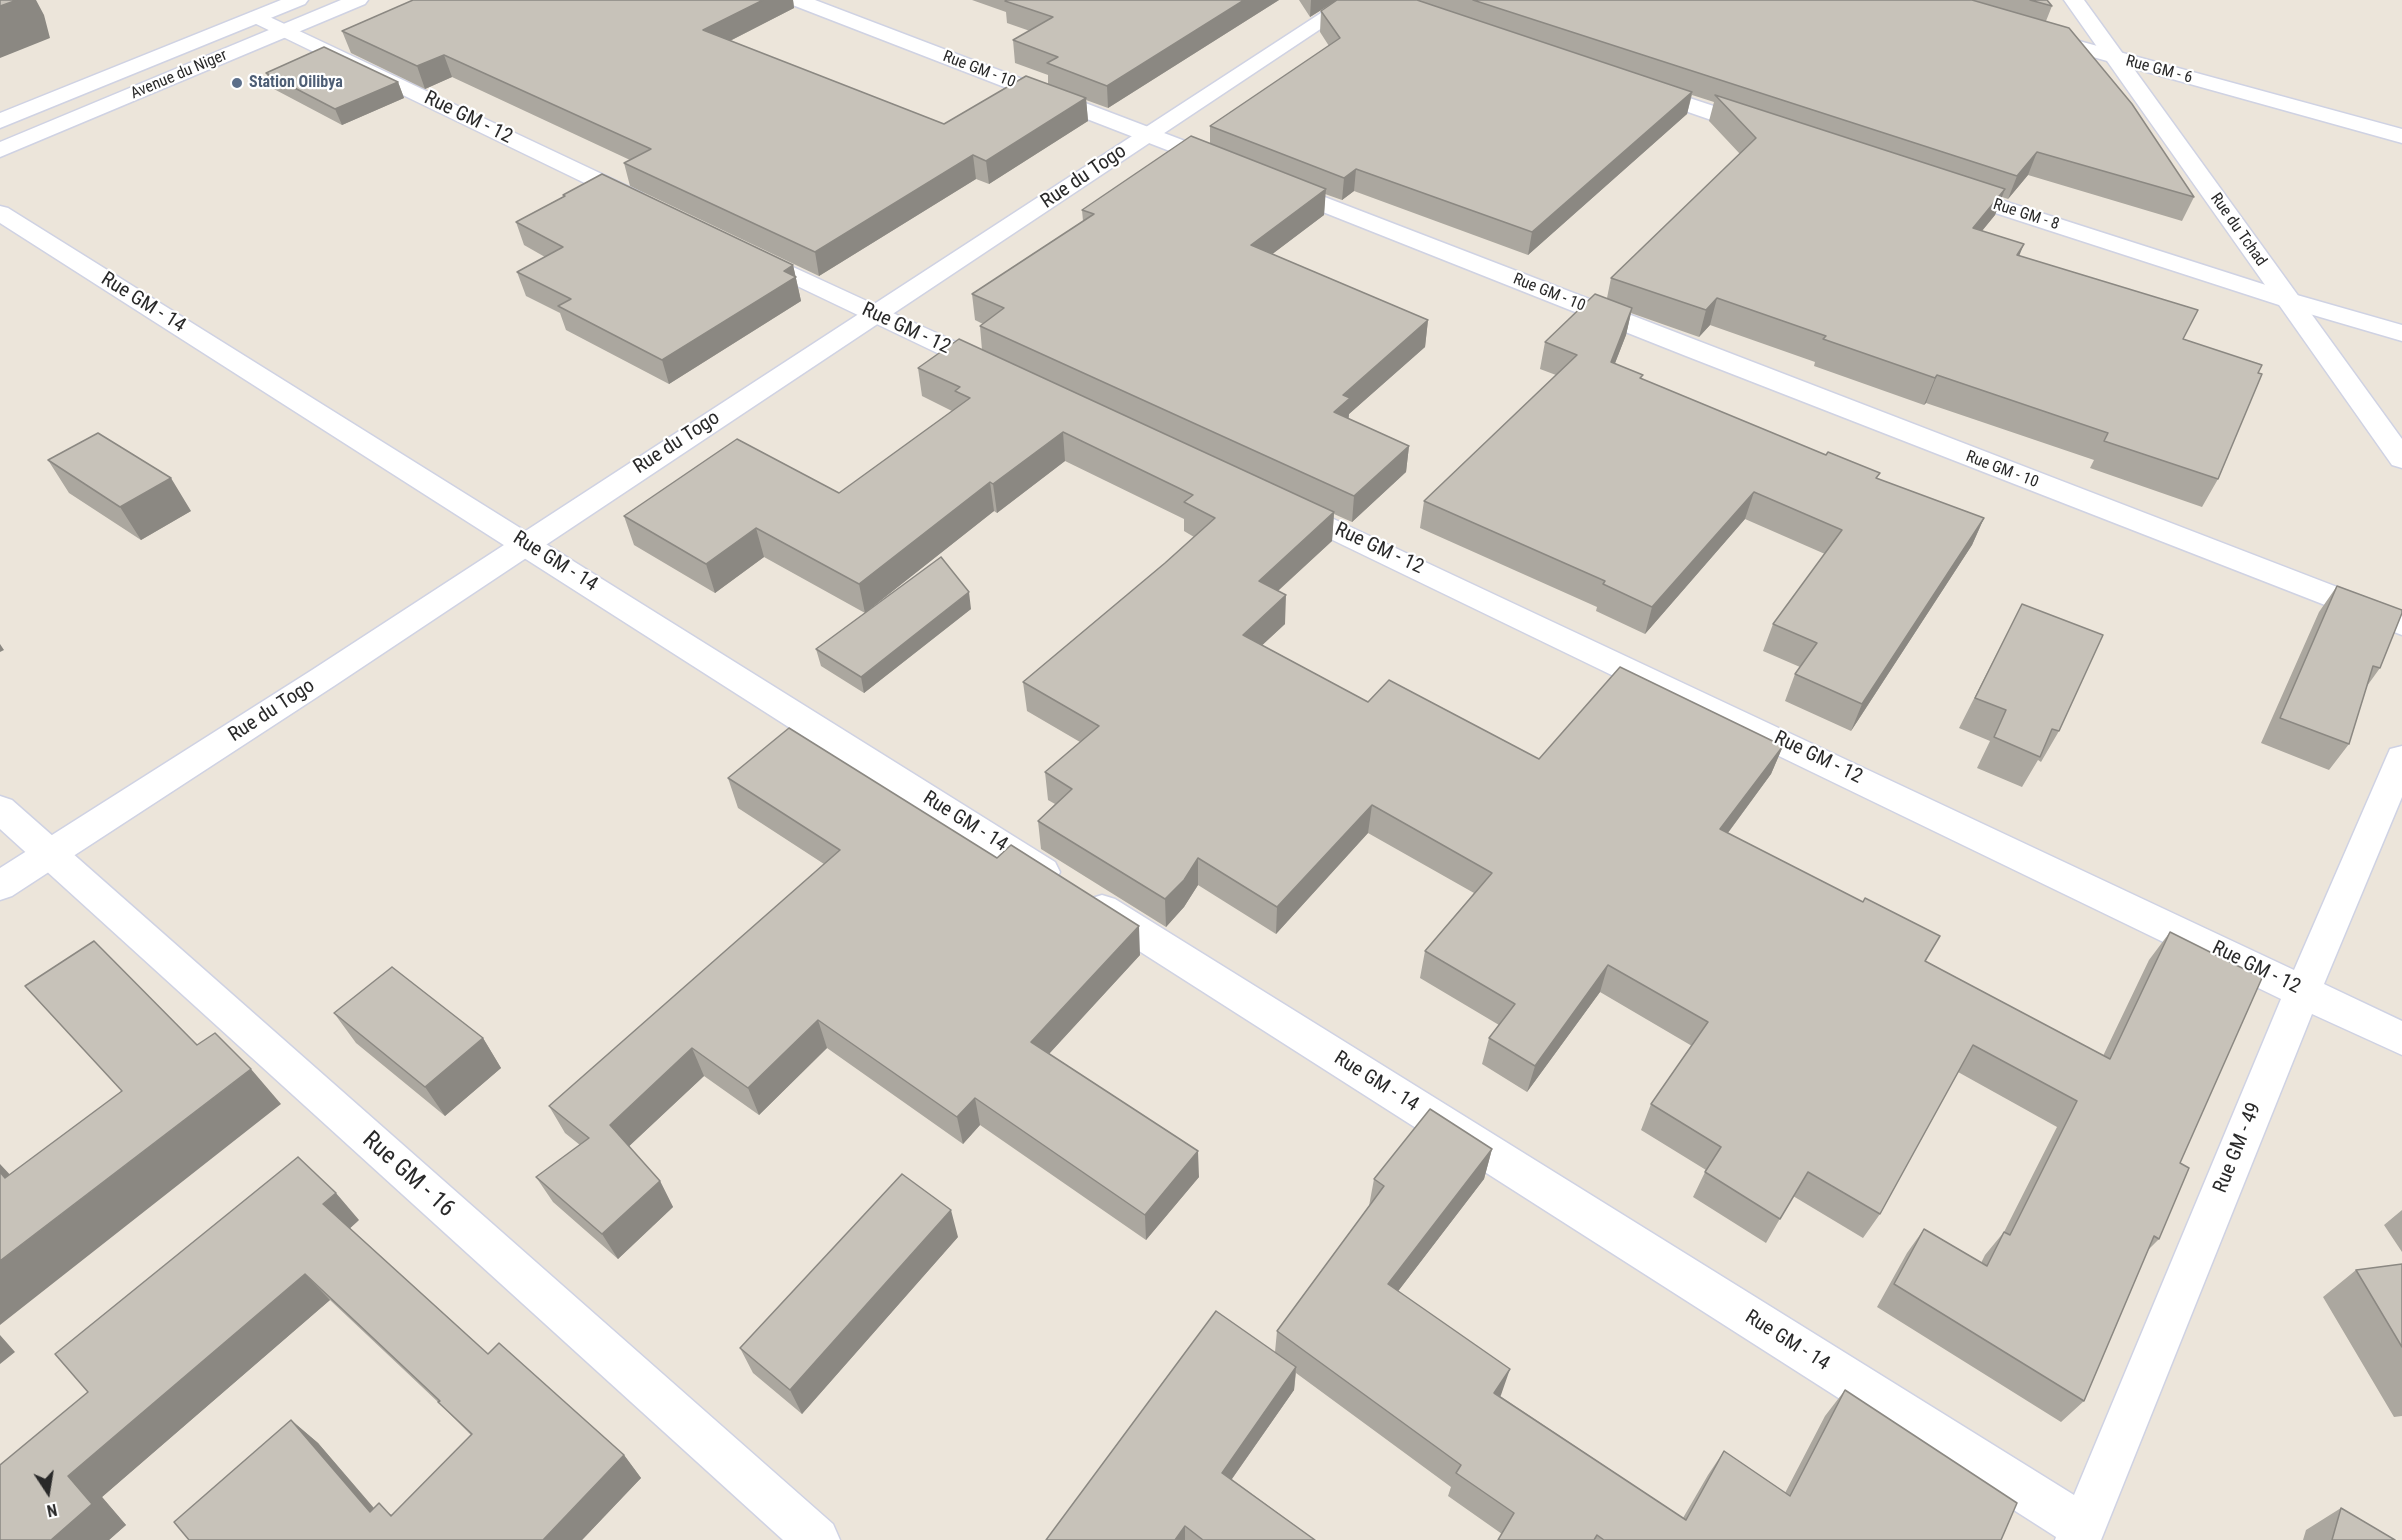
<!DOCTYPE html>
<style>
body{margin:0}
#map{position:relative;width:2402px;height:1540px;overflow:hidden;background:#ece5da;font-family:"Roboto Condensed",sans-serif}
canvas{display:block}
.north{position:absolute;left:18px;top:1462px;width:60px;height:60px;-webkit-text-stroke:4px #fff;paint-order:stroke;rotate:168deg;font-size:16px;font-weight:700;line-height:24px;text-align:center;color:#292929}
.north::after{content:'';display:block;margin:auto;width:21px;height:27px;background:#292929;clip-path:polygon(50% 0,100% 100%,50% 72%,0 100%)}
</style>
<div id="map">
<canvas width="2402" height="1540"></canvas>
<div class="north">N</div>
</div>
<script>
const g = document.querySelector('canvas').getContext('2d');
g.lineJoin = 'round';
function toPath(rows) {
  const path = new Path2D();
  for (const r of rows) {
    path.moveTo(r[0], r[1]);
    for (let i = 2; i < r.length; i += 2) path.lineTo(r[i], r[i + 1]);
  }
  return path;
}
function strokePath(path, color, width, dash) {
  g.strokeStyle = color;
  g.lineWidth = width;
  g.lineCap = dash ? 'butt' : 'round';
  g.setLineDash(dash || []);
  g.stroke(path);
}
function paint(path, color) {
  g.fillStyle = color;
  g.fill(path, 'evenodd');
}
function write(font, color, halo, rows, align = 'center') {
  g.font = font + ' "Roboto Condensed",sans-serif';
  g.lineWidth = 4.5;
  g.setLineDash([]);
  g.textBaseline = 'middle';
  g.strokeStyle = halo;
  g.fillStyle = color;
  for (const [text, x, y, turn = 0] of rows) {
    g.save();
    g.translate(x, y);
    g.rotate((+turn || 0) * Math.PI / 180);
    g.textAlign = isNaN(turn) ? turn : align;
    if (halo) g.strokeText(text, 0, 0);
    g.fillText(text, 0, 0);
    g.restore();
  }
}
const minor = toPath([
 [787,0,815,0,1227,157,1230,162,1227,167,1211,167,790,4,787,0],
 [257,11,642,193,646,198,642,203,626,203,250,21,247,17,250,13,257,11],
 [2046,32,2402,129,2402,143,2039,42,2036,38,2039,34,2046,32],
 [1647,84,1762,122,1765,127,1762,132,1746,132,1639,95,1636,90,1639,85,1647,84],
 [1283,181,2402,612,2402,635,1686,356,1275,193,1272,188,1275,183,1283,181],
 [1954,185,2297,295,2402,325,2402,341,2279,305,1946,197,1943,192,1946,187,1954,185],
 [0,206,8,208,1055,862,1060,872,1055,882,1043,886,1031,882,0,223,0,206],
 [756,250,995,360,999,366,995,372,986,374,977,372,747,262,744,257,747,252,756,250],
 [1291,499,2294,970,2386,758,2390,749,2402,746,2402,797,2324,984,2402,1021,2402,1055,2312,1014,2101,1540,2055,1540,2056,1537,1089,919,1084,909,1089,899,1102,895,1115,899,2074,1495,2281,999,1281,515,1277,508,1281,501,1291,499],
 [0,796,12,800,833,1524,840,1540,783,1540,0,829,0,796]
]);
const tertiary = toPath([
 [1341,0,1364,0,334,686,12,896,0,900,0,868,312,670,1341,0],
 [2064,0,2084,0,2402,439,2402,468,2392,465,2064,0]
]);
const secondary = toPath([
 [281,0,308,0,305,4,0,128,0,113,281,0],
 [341,0,368,0,365,4,0,157,0,142,341,0]
]);
strokePath(minor, '#cfd2e3', 3);
strokePath(tertiary, '#cfd2e3', 3);
strokePath(secondary, '#cfd2e3', 3);
paint(minor, '#fff');
paint(tertiary, '#fff');
paint(secondary, '#fff');
paint(toPath([
 [413,0,793,0,794,8,730,41,944,124,1048,84,1048,75,1015,63,1013,40,1030,31,1007,23,1006,12,972,0,1279,0,1108,108,1086,100,1088,121,989,184,976,179,819,276,630,186,624,163,630,160,452,77,425,89,351,53,342,31],
 [1299,0,2047,0,2052,6,2046,21,2194,197,2182,221,2028,175,2008,199,2002,197,1995,215,1982,231,2020,256,2183,339,2258,373,2218,479,2202,507,2090,468,2094,460,1926,403,1924,405,1814,366,1815,362,1710,325,1699,337,1631,313,1626,335,1615,363,1642,379,1877,479,1984,518,1972,545,1851,731,1785,701,1795,674,1800,667,1763,651,1773,624,1825,554,1745,519,1645,634,1596,611,1597,607,1420,528,1424,501,1556,375,1540,369,1545,342,1607,298,1611,278,1740,154,1709,121,1714,102,1692,95,1687,114,1528,255,1354,191,1342,200,1325,194,1324,215,1272,254,1428,320,1425,347,1349,414,1348,419,1409,446,1406,472,1352,522,1334,514,1332,541,1278,591,1285,624,1262,645,1368,702,1539,759,1783,746,1771,774,1728,833,1925,961,2103,1056,2149,960,2170,932,2180,1163,2159,1239,2148,1250,2084,1401,2061,1422,1877,1307,1907,1253,1924,1229,1981,1263,1985,1255,2004,1232,2057,1127,1958,1072,1880,1214,1863,1238,1793,1196,1766,1243,1693,1197,1706,1170,1641,1130,1651,1104,1692,1046,1600,992,1527,1092,1482,1064,1489,1038,1499,1025,1420,978,1425,951,1474,893,1368,833,1276,934,1198,885,1184,907,1166,927,1041,849,1038,821,1055,804,1048,800,1045,772,1080,742,1027,711,1023,682,1165,563,1194,537,1184,531,1184,519,1065,461,997,513,994,511,867,611,971,609,864,693,821,666,816,649,865,613,764,557,715,593,634,545,624,516,839,493,952,411,922,396,918,368,982,350,980,326,983,324,975,320,972,294,1083,221,1082,210,1210,144,1210,126,1329,46,1320,32,1321,11,1331,4,1310,17],
 [266,73,398,82,404,98,342,125,272,88],
 [563,195,793,265,801,301,669,384,566,330,560,313,526,296,517,272,545,257,524,245,516,222,563,197],
 [48,460,191,511,141,540,69,493],
 [2337,586,2380,668,2367,686,2349,744,2329,770,2261,743,2319,612],
 [2022,604,2059,731,2041,762,2038,760,2022,787,1977,768,1990,741,1959,728],
 [728,778,1140,955,1049,1054,1199,1177,1146,1240,980,1125,963,1144,827,1048,759,1115,704,1076,629,1146,660,1181,673,1207,618,1259,553,1202,536,1177,580,1145,565,1133,549,1106,824,864,738,808],
 [334,1013,483,1038,501,1068,445,1116,356,1043],
 [1492,1149,1484,1179,1398,1291,1501,1395,1500,1396,1683,1518,1708,1475,1724,1451,1785,1493,1825,1416,1845,1390,2001,1540,1498,1540,1502,1534,1448,1496,1451,1487,1296,1373,1294,1390,1232,1479,1315,1540,1046,1540,1275,1352,1277,1331,1369,1206,1374,1179],
 [2402,1210,2402,1252,2384,1225],
 [359,1220,350,1228,488,1354,624,1455,641,1478,582,1540,189,1540,291,1420,318,1443,374,1508,393,1515,471,1435,438,1402,330,1300,102,1497,126,1525,109,1540,0,1540,88,1392],
 [958,1237,802,1414,753,1373,740,1348],
 [2402,1264,2402,1416,2394,1417,2323,1297,2356,1270],
 [2341,1508,2395,1540,2303,1540,2306,1530]
]), '#aba79f');
paint(toPath([
 [17,0,36,0,44,15,50,38,0,58,0,6],
 [763,0,793,0,794,8,708,52,703,30],
 [1244,0,1279,0,1108,108,1107,86],
 [1311,0,1337,0,1310,17],
 [444,55,452,77,425,89,417,66],
 [398,82,404,98,342,125,335,109],
 [1692,92,1687,114,1528,255,1532,232],
 [1086,98,1088,121,989,184,986,161],
 [2037,152,2028,175,2008,199,2017,176],
 [973,155,976,179,819,276,815,252],
 [1356,169,1354,191,1342,200,1344,178],
 [1326,189,1324,215,1250,271,1251,245],
 [2005,189,1995,215,1963,254,1973,228],
 [2024,244,2013,271,2017,255],
 [793,265,801,301,669,384,662,360,784,271],
 [1717,298,1710,325,1699,337,1706,310],
 [1632,308,1626,335,1605,389,1611,362],
 [1428,320,1425,347,1349,414,1348,424,1334,412,1343,395],
 [1937,375,1926,403,1924,405,1935,378],
 [1063,432,1065,461,997,513,993,484],
 [1409,446,1406,472,1352,522,1354,496],
 [171,478,191,511,141,540,120,507],
 [990,482,994,511,865,613,859,584],
 [1754,492,1745,519,1645,634,1652,607],
 [1334,512,1332,541,1258,609,1259,581],
 [1984,518,1972,545,1851,731,1862,704],
 [756,528,764,557,715,593,706,564],
 [969,592,971,609,864,693,861,677],
 [1286,595,1285,624,1242,664,1243,635],
 [0,644,4,650,0,652],
 [1783,746,1771,774,1710,857,1720,829],
 [1372,805,1368,833,1276,934,1277,907],
 [1198,858,1198,885,1184,907,1166,927,1165,899],
 [1139,926,1140,955,1035,1069,1031,1042],
 [1608,965,1600,992,1527,1092,1535,1066],
 [818,1020,827,1048,759,1115,748,1088],
 [483,1038,501,1068,445,1116,425,1087],
 [692,1048,704,1076,624,1151,610,1125],
 [251,1069,281,1104,0,1325,0,1261],
 [975,1098,980,1125,963,1144,957,1117],
 [1492,1149,1484,1179,1383,1311,1388,1284],
 [1198,1151,1199,1177,1146,1240,1145,1215],
 [0,1164,44,1211,5,1178,0,1172],
 [660,1181,673,1207,618,1259,602,1234],
 [336,1193,359,1220,347,1231,323,1204],
 [951,1210,958,1237,802,1414,790,1390],
 [305,1274,330,1300,102,1497,126,1525,109,1540,51,1540,68,1476],
 [0,1335,15,1352,0,1364],
 [1296,1367,1294,1390,1222,1493,1222,1473],
 [1510,1369,1501,1395,1485,1418,1494,1393],
 [291,1420,318,1443,395,1533,370,1512],
 [624,1455,641,1478,582,1540,543,1540],
 [1185,1526,1185,1540,1175,1540]
]), '#8b8882');
const building = toPath([
 [0,0,17,0,0,6,0,0],
 [413,0,763,0,703,30,944,124,1026,76,1086,98,986,161,973,155,815,252,624,163,651,149,444,55,417,66,342,31,413,0],
 [1007,0,1244,0,1107,86,1047,63,1058,57,1013,40,1053,17,1005,1,1007,0],
 [1337,0,1417,0,1692,92,1532,232,1356,169,1344,178,1210,126,1340,38,1321,11,1337,0],
 [1473,0,1972,0,2069,28,2132,104,2194,197,2037,152,2017,176,1473,0],
 [2030,0,2047,0,2052,6,2030,0],
 [324,47,398,82,335,109,266,73,324,47],
 [1715,95,2005,189,1973,228,2024,244,2017,255,2198,310,2183,339,2262,365,2258,373,2262,374,2218,479,2104,441,2108,433,1937,375,1935,378,1823,339,1826,336,1717,298,1706,310,1611,278,1756,138,1715,95],
 [1191,136,1326,189,1251,245,1428,320,1343,395,1350,398,1334,412,1409,446,1354,496,980,326,1004,308,972,294,1094,214,1082,210,1191,136],
 [602,174,793,265,784,271,796,277,662,360,558,306,571,299,517,272,563,247,516,222,565,196,563,195,602,174],
 [1595,294,1632,308,1611,362,1643,375,1640,378,1826,455,1828,452,1880,473,1876,478,1984,518,1862,704,1795,674,1817,643,1773,624,1842,530,1754,492,1652,607,1603,584,1605,581,1424,501,1577,355,1545,342,1595,294],
 [959,339,1334,512,1259,581,1286,595,1243,635,1368,702,1389,680,1539,759,1620,667,1783,746,1720,829,1863,902,1865,898,1940,936,1925,961,2110,1059,2170,932,2262,978,2180,1163,2189,1168,2159,1239,2154,1236,2084,1401,1894,1284,1924,1229,1987,1266,2004,1232,2010,1235,2077,1101,1973,1045,1880,1214,1808,1172,1780,1219,1705,1172,1721,1147,1651,1104,1708,1022,1608,965,1535,1066,1489,1038,1515,1004,1425,951,1492,873,1372,805,1277,907,1198,858,1184,880,1165,899,1038,821,1072,789,1045,772,1099,726,1023,682,1165,563,1215,518,1184,502,1193,495,1063,432,993,484,990,482,859,584,756,528,706,564,624,516,737,439,839,493,970,398,955,391,960,387,918,368,959,339],
 [98,433,171,478,120,507,48,460,98,433],
 [941,557,969,592,861,677,816,649,941,557],
 [2337,586,2402,610,2402,613,2380,668,2373,666,2349,744,2280,718,2337,586],
 [2022,604,2103,635,2059,731,2052,729,2040,757,1994,737,2006,710,1975,698,2022,604],
 [789,728,997,858,1011,845,1139,926,1031,1042,1198,1151,1145,1215,975,1098,957,1117,818,1020,748,1088,692,1048,610,1125,660,1181,602,1234,536,1177,589,1138,549,1106,840,850,728,778,789,728],
 [94,941,197,1045,215,1033,251,1069,0,1261,0,1172,5,1178,122,1091,25,986,94,941],
 [392,967,483,1038,425,1087,334,1013,392,967],
 [1430,1109,1492,1149,1388,1284,1510,1369,1494,1393,1686,1520,1724,1451,1790,1496,1845,1390,2017,1503,2001,1540,1604,1540,1597,1535,1594,1540,1498,1540,1514,1513,1456,1473,1461,1465,1277,1331,1384,1186,1374,1179,1430,1109],
 [298,1157,336,1193,323,1204,488,1354,499,1343,624,1455,543,1540,189,1540,174,1522,291,1420,370,1512,379,1503,391,1516,472,1434,438,1402,440,1401,305,1274,68,1476,92,1504,51,1540,0,1540,0,1465,88,1392,55,1354,298,1157],
 [902,1174,951,1210,790,1390,740,1348,902,1174],
 [2402,1264,2402,1347,2356,1270,2402,1264],
 [1216,1311,1296,1367,1222,1473,1315,1540,1203,1540,1185,1526,1175,1540,1046,1540,1216,1311],
 [2341,1508,2395,1540,2332,1540,2341,1508]
]);
paint(building, '#c7c2b9');
strokePath(building, '#8b8882', 1.5);
for (const [x, y, r, color] of [
 [237,83,6,"#5c6f8a"]
]) {
  const dot = new Path2D();
  dot.arc(x, y, r, 0, 2 * Math.PI);
  g.fillStyle = color;
  g.fill(dot);
  strokePath(dot, '#fff', 2);
}
write('16px', '#292929', '#fff', [
 ["Rue GM - 10",979,70,21],
 ["Rue GM - 6",2159,70,15],
 ["Avenue du Niger",179,75,-23],
 ["Rue GM - 8",2026,215,18],
 ["Rue du Tchad",2238,230,55],
 ["Rue GM - 10",1549,293,22],
 ["Rue GM - 10",2002,470,21]
]);
write('bold 16px', '#4e5e75', '#fff', [
 ["Station Oilibya",249,83]
], 'left');
write('20px', '#292929', '#fff', [
 ["Rue GM - 12",468,118,26],
 ["Rue du Togo",1084,177,-34],
 ["Rue GM - 14",143,303,32],
 ["Rue GM - 12",906,329,25],
 ["Rue du Togo",677,443,-33],
 ["Rue GM - 12",1379,549,25],
 ["Rue GM - 14",555,562,32],
 ["Rue du Togo",272,711,-33],
 ["Rue GM - 12",1818,758,26],
 ["Rue GM - 14",965,822,32],
 ["Rue GM - 12",2256,968,26],
 ["Rue GM - 14",1376,1082,32],
 ["Rue GM - 49",2238,1148,-68],
 ["Rue GM - 14",1787,1341,32]
]);
write('24px', '#292929', '#fff', [
 ["Rue GM - 16",408,1175,42]
]);
</script>
